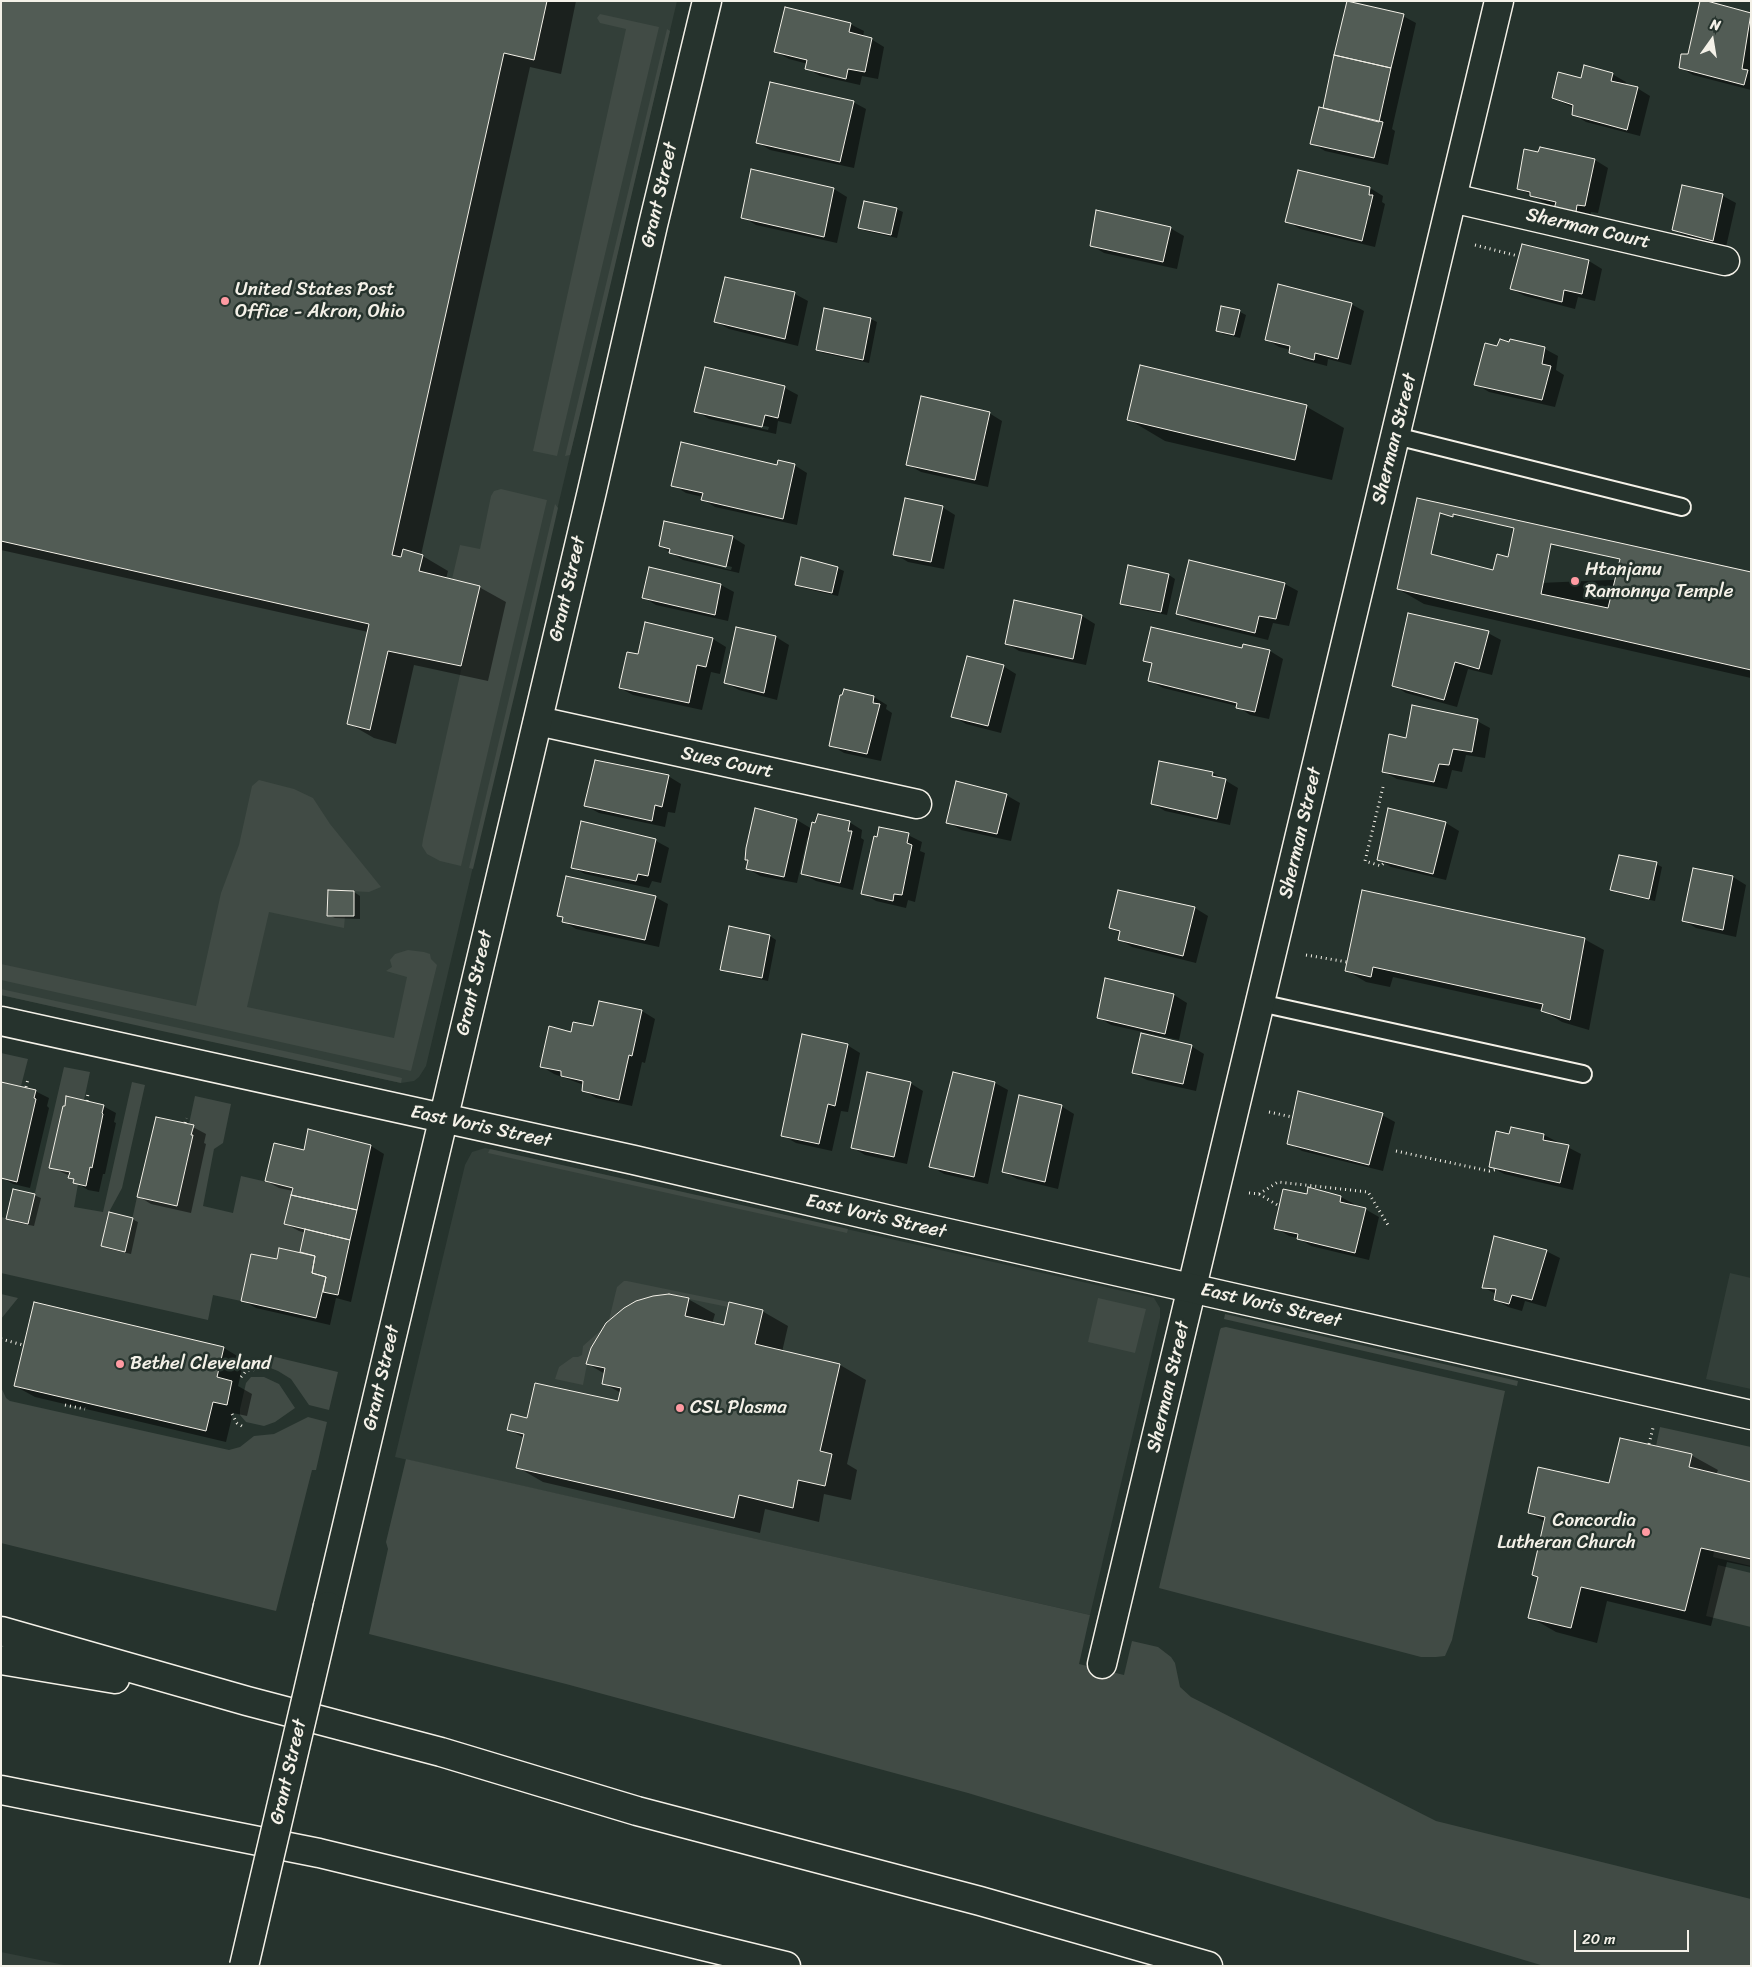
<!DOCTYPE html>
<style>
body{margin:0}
#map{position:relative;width:1752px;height:1967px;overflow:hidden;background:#26332d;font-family:Sriracha,sans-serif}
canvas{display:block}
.frame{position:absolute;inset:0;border:2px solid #f4f1e8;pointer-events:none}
.north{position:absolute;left:1687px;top:15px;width:50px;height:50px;-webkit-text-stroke:4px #26332d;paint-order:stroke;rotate:13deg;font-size:14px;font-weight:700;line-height:20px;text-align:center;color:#f4f1e8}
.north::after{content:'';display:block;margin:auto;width:18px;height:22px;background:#f4f1e8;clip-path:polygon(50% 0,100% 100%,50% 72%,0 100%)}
.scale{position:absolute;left:1574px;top:1930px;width:115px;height:22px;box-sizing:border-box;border:2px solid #f4f1e8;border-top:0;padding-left:6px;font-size:15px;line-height:18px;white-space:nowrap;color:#f4f1e8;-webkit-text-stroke:4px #26332d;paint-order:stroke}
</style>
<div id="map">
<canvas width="1752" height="1967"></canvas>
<div class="frame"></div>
<div class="north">N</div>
<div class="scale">20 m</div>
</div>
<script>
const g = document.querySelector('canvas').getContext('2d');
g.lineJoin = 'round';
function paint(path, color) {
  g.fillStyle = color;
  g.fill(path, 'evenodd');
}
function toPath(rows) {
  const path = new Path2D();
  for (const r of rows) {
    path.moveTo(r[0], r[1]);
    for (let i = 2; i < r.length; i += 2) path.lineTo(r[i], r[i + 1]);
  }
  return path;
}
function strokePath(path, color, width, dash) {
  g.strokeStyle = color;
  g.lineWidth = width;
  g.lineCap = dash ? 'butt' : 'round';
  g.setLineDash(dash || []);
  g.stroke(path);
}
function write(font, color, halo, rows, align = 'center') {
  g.font = font + ' Sriracha,sans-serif';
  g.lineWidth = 5;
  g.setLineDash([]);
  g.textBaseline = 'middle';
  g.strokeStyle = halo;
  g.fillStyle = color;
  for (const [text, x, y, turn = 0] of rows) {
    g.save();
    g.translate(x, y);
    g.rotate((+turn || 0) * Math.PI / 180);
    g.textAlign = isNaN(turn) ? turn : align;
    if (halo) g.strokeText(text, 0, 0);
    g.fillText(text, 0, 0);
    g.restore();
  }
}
paint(toPath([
 [1,1,677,1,426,1066,419,1077,414,1081,401,1083,1,995],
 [485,1148,1154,1298,1160,1308,1160,1318,1090,1615,395,1457,465,1165,472,1152],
 [1730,1273,1751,1278,1751,1389,1706,1379],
 [1,1952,69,1966,1,1966]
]), '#333f39');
paint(toPath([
 [600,14,659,27,557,456,533,451,626,29,600,23,597,18],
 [667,29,670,31,581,410,570,455,565,456],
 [501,489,547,500,461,866,440,861,427,854,422,846,423,839,480,586,452,579,460,545,480,549,491,496,494,491],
 [555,504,558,508,530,630,473,869,469,868],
 [259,780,294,789,313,798,330,824,381,887,369,892,328,890,327,915,345,916,344,928,269,912,247,1007,394,1038,407,977,386,971,392,967,390,960,395,954,408,950,424,952,430,954,431,959,437,965,411,1071,1,980,1,964,196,1006,221,893,239,845,252,786],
 [1,989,307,1056,402,1078,401,1083,162,1031,1,995],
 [1,1053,28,1059,21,1086,1,1082],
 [64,1067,90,1072,84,1100,66,1096,65,1106,63,1106,49,1167,70,1172,68,1178,74,1179,78,1184,74,1207,103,1212,132,1082,145,1085,122,1188,109,1212,101,1246,125,1252,137,1197,177,1206,193,1136,191,1135,194,1126,189,1124,195,1096,231,1104,223,1143,214,1149,203,1206,233,1213,241,1176,293,1188,285,1224,305,1229,300,1252,279,1248,277,1259,251,1254,241,1301,213,1295,208,1320,1,1273,1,1217,28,1223],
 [490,1149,737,1204,848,1229,847,1233,488,1153],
 [624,1281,627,1281,729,1302,728,1307,689,1299,689,1297,677,1295,653,1296,636,1301,609,1320,617,1287],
 [1,1294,18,1298,1,1319],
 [1098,1298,1146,1309,1135,1353,1088,1342],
 [1225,1314,1518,1381,1517,1386,1224,1319],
 [1226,1327,1505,1391,1452,1640,1445,1656,1436,1657,1421,1657,1159,1588,1220,1330,1221,1328],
 [600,1331,588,1359,583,1385,555,1379,559,1367,573,1357,578,1357,582,1355,583,1346],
 [271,1356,338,1372,329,1410,309,1405,291,1379,278,1371,268,1367],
 [251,1377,264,1377,279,1384,295,1408,275,1422,264,1426,246,1422,240,1415,240,1409,246,1383],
 [1,1387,6,1398,10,1401,229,1450,240,1447,254,1436,274,1434,308,1417,327,1422,316,1470,312,1470,276,1611,1,1543],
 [1660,1427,1751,1447,1751,1482,1689,1467,1692,1454,1656,1446],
 [406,1459,1090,1615,1079,1664,1124,1675,1132,1641,1158,1647,1171,1657,1175,1663,1180,1687,1191,1697,1436,1821,1751,1899,1751,1966,1544,1966,968,1793,566,1684,369,1634,388,1549,386,1542],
 [1714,1551,1751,1559,1751,1566,1713,1557],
 [1718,1565,1751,1573,1751,1627,1706,1616]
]), '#414b45');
paint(toPath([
 [1,1,576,1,561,74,530,67,421,555,448,571,446,579,479,587,506,602,488,681,414,665,396,744,374,738,348,723,368,632,1,550],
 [1751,14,1751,90,1693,75,1680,67],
 [1403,16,1416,23,1392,129,1395,131,1388,165,1325,151,1312,143],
 [850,24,864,31,863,37,871,39,884,47,878,79,862,76,860,85,820,76,807,68,808,64,789,59,776,52],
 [1612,74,1626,82,1625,85,1637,88,1650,96,1640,136,1586,122,1573,114,1574,108,1553,98,1582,79],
 [853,102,866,109,854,168,770,150,757,142],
 [1595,160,1608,168,1598,213,1591,212,1589,219,1545,203,1518,188],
 [1370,188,1383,196,1382,202,1385,204,1375,247,1300,229,1287,221],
 [834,189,847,197,837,243,756,225,743,217],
 [1723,196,1736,203,1726,247,1687,237,1673,230],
 [896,209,903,212,897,238,866,231,859,228],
 [1170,228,1184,236,1177,269,1104,253,1091,245],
 [1589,261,1602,269,1595,301,1578,297,1575,309,1525,296,1511,289],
 [726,278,795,294,808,301,798,346,729,329,716,322],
 [1351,304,1364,311,1351,365,1328,359,1327,366,1304,360,1291,352,1291,350,1279,347,1266,339],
 [1240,312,1246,315,1240,338,1223,334,1217,330],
 [871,319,877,322,869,363,823,353,817,350],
 [1498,347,1545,349,1558,356,1556,370,1564,375,1555,407,1489,392,1476,384],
 [1141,367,1307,407,1344,428,1332,480,1165,441,1128,419],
 [706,369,785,388,798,395,791,424,778,421,776,434,709,419,696,411],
 [708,414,769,427,768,430,708,416],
 [989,413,1002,421,988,487,921,472,907,464],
 [794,465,807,473,797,525,715,507,702,499,703,497,686,493,673,485],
 [942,507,955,515,944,569,908,562,895,554],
 [732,537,745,545,739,573,683,560,660,546],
 [679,554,732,567,731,570,683,558],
 [1190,561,1285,584,1298,591,1289,626,1273,623,1268,640,1191,621,1178,614],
 [1129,567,1169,575,1175,579,1167,615,1128,607,1122,603],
 [837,568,844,571,838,596,803,588,796,584],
 [1751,574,1751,678,1424,604,1398,589],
 [721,585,734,592,728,621,656,605,643,597],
 [1015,601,1082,616,1095,624,1086,665,1019,651,1006,643],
 [1488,633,1501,640,1492,675,1468,669,1457,707,1406,693,1393,685],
 [776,637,789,645,777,700,739,690,726,683],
 [713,639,726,647,720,674,711,672,702,710,633,695,620,688,639,656],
 [1243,645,1270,651,1283,659,1269,719,1250,715,1237,706,1163,688,1150,681,1153,665,1144,660,1242,649],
 [1003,666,1016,674,1001,733,966,724,953,716],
 [874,697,887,705,886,709,892,713,881,761,844,753,831,745],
 [1477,721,1490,728,1485,758,1466,755,1462,772,1452,770,1447,789,1397,779,1384,772,1407,739],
 [1160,762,1213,773,1238,788,1230,825,1165,811,1152,803],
 [668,776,681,784,675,813,668,812,665,827,599,813,586,806],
 [1006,795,1020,803,1011,841,961,830,948,822],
 [797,820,812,829,849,822,862,830,861,838,864,840,853,890,816,881,803,874,810,838,807,838,797,883,760,876,747,868,749,861,746,859],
 [582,823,656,841,669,848,661,883,652,881,649,888,585,874,572,867],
 [1446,823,1459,831,1446,880,1391,867,1378,859],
 [908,835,922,842,920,851,925,853,915,902,908,900,906,908,876,901,862,893],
 [1656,864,1662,867,1655,901,1618,893,1612,889],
 [1694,870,1733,877,1746,885,1736,937,1696,928,1683,920],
 [329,891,354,892,360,896,360,919,335,918,329,915],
 [655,897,668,904,659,947,576,929,563,921,564,918,559,915],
 [1195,908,1208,916,1196,963,1132,947,1119,939,1120,933,1111,928],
 [770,936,776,940,768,981,728,972,721,969],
 [1584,939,1604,950,1589,1030,1562,1022,1542,1010,1393,977,1390,987,1366,982,1346,970],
 [1174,995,1187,1003,1179,1040,1111,1025,1098,1017],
 [642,1011,655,1019,645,1063,642,1062,632,1106,596,1098,583,1090,584,1085,554,1074,541,1066,572,1033],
 [847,1045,860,1053,848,1112,841,1111,832,1151,796,1143,782,1135],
 [1191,1046,1204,1054,1196,1091,1147,1080,1133,1073],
 [910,1083,923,1091,907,1164,865,1155,852,1147],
 [995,1083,1008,1090,988,1184,944,1174,931,1166],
 [35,1091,49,1098,47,1106,49,1108,30,1188,13,1184,1,1177],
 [103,1106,116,1113,114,1122,116,1123,105,1174,103,1174,99,1192,88,1190,75,1182,75,1180,70,1176,51,1167,66,1108],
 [1061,1106,1074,1114,1058,1189,1017,1179,1004,1172],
 [1382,1115,1395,1122,1383,1171,1302,1151,1288,1143],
 [193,1127,206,1134,204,1143,206,1144,191,1213,151,1204,138,1196],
 [1512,1128,1544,1135,1581,1154,1573,1190,1504,1174,1490,1166,1510,1135],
 [309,1131,371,1146,384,1154,351,1302,336,1298,330,1325,256,1308,242,1300,278,1261,301,1254,306,1233,299,1231,286,1224,293,1191,279,1188,266,1181,305,1151],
 [1309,1189,1341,1197,1354,1204,1354,1206,1365,1209,1379,1217,1369,1260,1311,1246,1298,1238,1289,1236,1276,1228,1308,1196],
 [34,1195,41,1198,34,1226,14,1222,8,1218],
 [132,1219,138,1222,131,1254,109,1249,103,1246],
 [1546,1251,1560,1258,1546,1307,1525,1301,1522,1311,1508,1307,1495,1299,1496,1294,1483,1287],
 [688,1299,715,1314,712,1324,725,1327,762,1311,788,1326,782,1352,840,1365,866,1380,847,1464,857,1470,851,1500,824,1494,819,1522,765,1509,760,1533,543,1482,517,1467,524,1438,508,1429,528,1420,619,1403,621,1393,603,1383,605,1374,588,1364],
 [35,1304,224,1348,244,1360,238,1386,252,1394,247,1416,233,1413,226,1442,35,1397,15,1386],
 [1691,1455,1718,1470,1716,1475,1751,1483,1751,1567,1727,1562,1711,1626,1607,1601,1597,1643,1556,1632,1530,1617,1539,1578,1545,1522,1529,1512]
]), '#0007');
const building = toPath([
 [1,1,547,1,534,60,504,53,392,555,401,557,403,549,423,555,419,571,480,586,461,666,388,651,370,730,347,724,369,624,1,541,1,1],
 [1347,1,1404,14,1391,68,1334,55,1347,1],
 [1700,1,1707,1,1751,13,1742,69,1748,70,1744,85,1679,68,1681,54,1688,54,1700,1],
 [785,7,851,23,849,32,872,38,865,72,848,69,846,79,805,69,807,60,774,52,785,7],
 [1334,55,1391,68,1379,122,1323,108,1334,55],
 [1584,65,1613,73,1611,81,1638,87,1627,130,1572,115,1573,105,1552,98,1558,72,1581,78,1584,65],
 [770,82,854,101,840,162,756,143,770,82],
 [1319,107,1383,122,1374,158,1310,144,1319,107],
 [1540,147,1595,159,1585,206,1577,205,1576,212,1554,209,1556,202,1530,196,1530,192,1517,189,1524,149,1538,152,1540,147],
 [751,169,834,188,824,237,741,218,751,169],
 [1298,170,1370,187,1369,195,1373,195,1362,241,1285,222,1298,170],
 [1682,185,1723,194,1713,241,1672,230,1682,185],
 [864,201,897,208,891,235,858,228,864,201],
 [1096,210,1171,227,1163,262,1090,246,1096,210],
 [1522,244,1589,260,1582,294,1564,290,1562,302,1510,289,1522,244],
 [725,277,795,292,785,339,714,322,725,277],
 [1278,284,1352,303,1338,359,1315,353,1314,360,1289,353,1290,346,1265,340,1278,284],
 [1221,306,1240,310,1234,335,1216,331,1221,306],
 [824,308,871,318,863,360,816,350,824,308],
 [1500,339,1509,342,1510,339,1545,347,1542,364,1551,366,1542,400,1474,385,1485,343,1497,346,1500,339],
 [1140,365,1307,405,1295,460,1127,420,1140,365],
 [705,367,785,386,778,418,765,415,762,427,694,412,705,367],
 [921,396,990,412,975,480,906,465,921,396],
 [681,442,777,465,778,460,795,464,783,519,701,500,703,493,671,486,681,442],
 [905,498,943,506,931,562,893,555,905,498],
 [1417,498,1751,572,1751,670,1397,589,1417,498],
 [1440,513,1453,517,1453,514,1514,528,1508,557,1497,554,1493,570,1431,554,1440,513],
 [664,521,733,536,726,567,669,553,670,549,659,546,664,521],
 [1551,544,1620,559,1608,608,1541,594,1551,544],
 [801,557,838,567,832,593,795,585,801,557],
 [1189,560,1285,583,1276,619,1259,616,1255,633,1176,614,1189,560],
 [1128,565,1169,574,1161,612,1120,604,1128,565],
 [649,567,721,584,715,615,642,598,649,567],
 [1014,600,1082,615,1073,659,1005,644,1014,600],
 [1408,613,1489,631,1479,669,1455,662,1444,700,1392,686,1408,613],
 [645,622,713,638,706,667,697,665,689,703,619,688,627,652,638,654,645,622],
 [736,627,776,636,764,693,724,683,736,627],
 [1151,627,1242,648,1243,644,1270,650,1255,712,1236,708,1237,703,1148,681,1152,663,1143,661,1151,627],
 [967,656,1004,665,988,726,951,717,967,656],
 [844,689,874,696,873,703,880,704,867,754,829,746,840,695,842,695,844,689],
 [1412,705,1478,719,1472,752,1453,749,1449,765,1439,764,1434,782,1382,772,1389,734,1406,738,1412,705],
 [595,760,669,775,662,807,655,805,652,821,584,806,595,760],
 [1159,761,1213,772,1212,776,1226,779,1217,819,1151,804,1159,761],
 [956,781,1007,794,997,834,946,823,956,781],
 [755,808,797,819,784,877,746,869,748,860,745,860,746,848,755,808],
 [1388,808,1446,822,1433,874,1377,860,1388,808],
 [818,814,850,821,848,831,852,831,840,883,801,874,812,822,815,823,818,814],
 [581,821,656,839,648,876,638,874,636,881,571,868,581,821],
 [879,827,909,833,907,843,912,845,902,895,894,894,893,901,861,894,874,836,877,837,879,827],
 [1619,855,1657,862,1649,899,1610,890,1619,855],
 [1693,868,1733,876,1723,930,1682,921,1693,868],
 [566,876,656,896,645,940,562,922,563,917,557,916,566,876],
 [328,890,354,891,354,916,327,916,328,890],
 [1118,890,1195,907,1183,956,1118,940,1120,931,1109,928,1118,890],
 [1362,890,1585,938,1570,1020,1541,1011,1543,1004,1373,967,1371,977,1345,971,1362,890],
 [729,926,770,935,762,978,720,970,729,926],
 [1105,978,1174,994,1165,1034,1097,1018,1105,978],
 [599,1001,642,1010,632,1056,629,1055,619,1100,582,1091,583,1081,561,1076,561,1071,540,1067,549,1026,571,1032,573,1022,593,1026,599,1001],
 [1141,1033,1192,1045,1183,1084,1132,1073,1141,1033],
 [802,1034,848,1044,835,1106,828,1104,819,1144,781,1136,802,1034],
 [867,1072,911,1082,894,1157,851,1148,867,1072],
 [953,1072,995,1082,974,1177,929,1167,953,1072],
 [1,1082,36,1090,34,1098,36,1099,17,1182,1,1178,1,1082],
 [1298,1091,1383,1113,1369,1165,1287,1144,1298,1091],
 [1019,1095,1062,1105,1045,1182,1002,1172,1019,1095],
 [66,1096,104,1105,102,1113,103,1114,92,1168,90,1167,86,1186,73,1183,74,1179,68,1178,70,1172,49,1168,63,1106,65,1106,66,1096],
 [156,1117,194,1125,191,1135,193,1135,177,1206,137,1197,156,1117],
 [1511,1127,1544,1134,1543,1140,1569,1145,1560,1183,1489,1167,1496,1131,1509,1134,1511,1127],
 [308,1129,371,1145,357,1210,291,1195,293,1188,265,1181,274,1143,304,1150,308,1129],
 [1308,1187,1341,1196,1340,1202,1366,1208,1355,1253,1297,1239,1298,1234,1274,1229,1283,1189,1307,1194,1308,1187],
 [13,1189,35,1194,28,1224,6,1219,13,1189],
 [291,1195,357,1210,350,1240,284,1224,291,1195],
 [109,1212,133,1218,125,1252,101,1246,109,1212],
 [305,1229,350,1240,338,1295,323,1292,326,1277,312,1273,315,1256,300,1252,305,1229],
 [1494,1236,1547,1250,1532,1300,1512,1295,1509,1304,1494,1300,1496,1289,1482,1288,1494,1236],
 [279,1248,315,1256,312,1273,326,1277,316,1318,241,1301,251,1254,277,1259,279,1248],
 [669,1294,689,1298,685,1316,724,1325,729,1302,763,1310,755,1344,840,1364,820,1451,832,1454,825,1486,798,1480,793,1508,739,1495,734,1518,516,1468,524,1434,507,1430,511,1414,527,1418,535,1383,618,1401,621,1388,602,1384,605,1368,586,1364,591,1348,606,1323,624,1308,636,1301,653,1296,669,1294],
 [34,1302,224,1347,217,1377,232,1381,227,1405,213,1402,206,1431,14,1386,34,1302],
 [1620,1438,1692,1454,1689,1467,1751,1482,1751,1559,1701,1548,1685,1611,1581,1587,1571,1628,1528,1618,1538,1577,1532,1575,1545,1517,1528,1513,1538,1467,1609,1483,1620,1438]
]);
paint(building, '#525c55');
strokePath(building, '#f4f1e8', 1);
const service = toPath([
 [1396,436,1682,507],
 [1260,1003,1583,1074]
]);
const minor = toPath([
 [1452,198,1725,261],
 [538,721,917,804],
 [1102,1664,1499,1]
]);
const tertiary = toPath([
 [1,1021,634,1160,899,1222,1751,1415]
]);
const secondary = toPath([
 [328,1606,592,491,653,225,707,1]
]);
const motorway = toPath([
 [1,1631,247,1701,441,1752,637,1811,980,1901,1208,1966],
 [1,1660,115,1679],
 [1,1790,319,1853,786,1966]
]);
strokePath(service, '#f4f1e8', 20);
strokePath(minor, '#f4f1e8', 31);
strokePath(tertiary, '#f4f1e8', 31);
strokePath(secondary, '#f4f1e8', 31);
strokePath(motorway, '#f4f1e8', 31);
strokePath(toPath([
 [1475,245,1518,256],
 [1383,787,1365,861,1381,866,1385,862],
 [1306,955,1347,962],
 [26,1087,28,1079],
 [87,1101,88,1093],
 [1269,1112,1292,1117],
 [185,1123,186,1118],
 [1396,1151,1489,1171,1498,1169],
 [1249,1193,1259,1194,1278,1182,1368,1192,1388,1225],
 [1259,1194,1279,1206],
 [1,1339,23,1345],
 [241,1377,246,1371,257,1369],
 [65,1405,85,1409],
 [232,1414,237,1423,245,1428],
 [1649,1444,1653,1428]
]), '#f4f1e8', 3, [1, 4]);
strokePath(service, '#26332d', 16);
strokePath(minor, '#26332d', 28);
strokePath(tertiary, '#26332d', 28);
strokePath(secondary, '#26332d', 28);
strokePath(motorway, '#26332d', 28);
const secondaryBridge = toPath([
 [244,1966,328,1606]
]);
strokePath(secondaryBridge, '#f4f1e8', 31, []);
strokePath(secondaryBridge, '#26332d', 28);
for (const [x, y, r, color] of [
 [225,301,5,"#ff9aa2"],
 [1575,581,5,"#ff9aa2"],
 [120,1364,5,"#ff9aa2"],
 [680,1408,5,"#ff9aa2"],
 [1646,1532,5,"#ff9aa2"]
]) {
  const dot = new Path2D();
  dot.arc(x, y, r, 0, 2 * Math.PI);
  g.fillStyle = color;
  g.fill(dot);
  strokePath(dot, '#26332d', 2);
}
write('19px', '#f4f1e8', '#26332d', [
 ["Grant Street",660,195,-77],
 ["Sherman Court",1588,229,13],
 ["Sherman Street",1395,439,-76],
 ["Grant Street",568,589,-77],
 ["Sues Court",727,763,12],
 ["Sherman Street",1301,833,-77],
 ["Grant Street",475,983,-77],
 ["East Voris Street",481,1127,12],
 ["East Voris Street",876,1217,13],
 ["East Voris Street",1271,1306,13],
 ["Grant Street",382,1378,-77],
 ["Sherman Street",1169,1387,-77],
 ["Grant Street",289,1772,-77]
]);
write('19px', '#f4f1e8', '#26332d', [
 ["United States Post",235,290],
 ["Office - Akron, Ohio",235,312],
 ["Htanjanu",1585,570],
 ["Ramonnya Temple",1585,592],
 ["Bethel Cleveland",130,1364],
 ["CSL Plasma",690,1408],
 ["Concordia",1636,1521,"right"],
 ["Lutheran Church",1636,1543,"right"]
], 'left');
</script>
